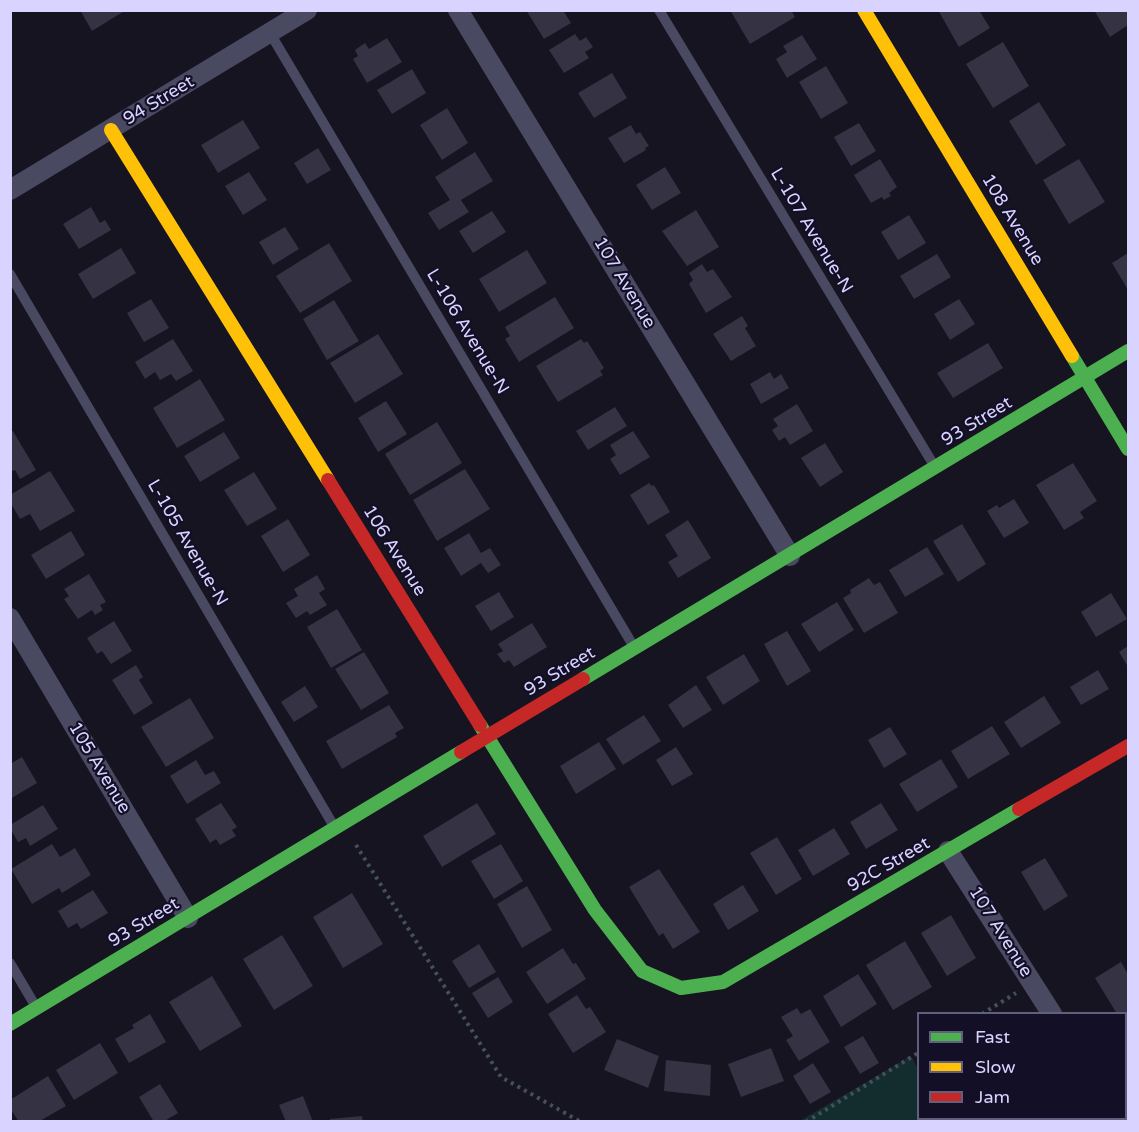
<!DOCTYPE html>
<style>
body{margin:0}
#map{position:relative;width:1139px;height:1132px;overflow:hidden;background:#161421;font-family:"Varela Round",sans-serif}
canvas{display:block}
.frame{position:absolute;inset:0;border:12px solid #d9d4ff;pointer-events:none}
.legend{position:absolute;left:917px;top:1012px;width:210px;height:108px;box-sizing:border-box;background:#130f26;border:2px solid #625e7d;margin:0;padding:8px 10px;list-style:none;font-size:18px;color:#d9d4ff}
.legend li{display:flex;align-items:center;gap:12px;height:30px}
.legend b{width:30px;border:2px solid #625e7d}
</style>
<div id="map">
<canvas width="1139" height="1132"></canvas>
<div class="frame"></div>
<ul class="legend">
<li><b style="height:8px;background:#4caf50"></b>Fast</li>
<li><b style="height:8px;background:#ffc107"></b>Slow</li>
<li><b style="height:8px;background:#c62828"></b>Jam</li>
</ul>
</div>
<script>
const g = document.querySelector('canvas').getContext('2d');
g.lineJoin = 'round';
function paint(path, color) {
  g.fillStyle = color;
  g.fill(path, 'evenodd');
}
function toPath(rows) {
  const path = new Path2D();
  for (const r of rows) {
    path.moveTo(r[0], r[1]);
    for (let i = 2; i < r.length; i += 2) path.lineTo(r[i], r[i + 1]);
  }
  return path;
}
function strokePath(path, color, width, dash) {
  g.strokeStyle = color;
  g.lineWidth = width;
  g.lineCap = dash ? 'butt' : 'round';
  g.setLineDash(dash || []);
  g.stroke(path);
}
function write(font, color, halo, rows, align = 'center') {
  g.font = font + ' "Varela Round",sans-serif';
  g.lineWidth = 4.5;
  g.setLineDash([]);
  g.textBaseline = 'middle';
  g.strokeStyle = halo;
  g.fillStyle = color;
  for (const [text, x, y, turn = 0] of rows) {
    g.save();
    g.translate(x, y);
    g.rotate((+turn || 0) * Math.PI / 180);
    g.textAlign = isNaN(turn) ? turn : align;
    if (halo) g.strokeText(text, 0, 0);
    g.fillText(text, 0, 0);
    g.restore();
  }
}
paint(toPath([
 [911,1056,918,1069,918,1118,949,1119,950,1121,799,1121]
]), '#132c2d');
paint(toPath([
 [80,10,126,10,92,31],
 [526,10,563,10,571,23,544,39],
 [730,10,791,10,795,17,750,44],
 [938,10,979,10,990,28,959,47],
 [1094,10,1128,10,1128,25,1110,37],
 [575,34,580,41,586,37,593,47,585,52,589,58,564,73,549,50],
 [802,35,817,59,787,78,776,59,787,52,783,46],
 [387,38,402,62,367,83,353,59,358,56,355,50,365,43,369,49],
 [1003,42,1029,86,993,108,966,64],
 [826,66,848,103,821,119,799,82],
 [412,69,426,93,392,114,377,90],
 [612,73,627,98,594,118,578,93],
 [1039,102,1066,145,1036,165,1009,121],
 [447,108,468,143,442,160,420,125],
 [243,120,260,148,218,173,201,145],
 [859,123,876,151,851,166,834,137],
 [631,125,636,134,640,132,649,146,645,148,646,150,624,163,608,138],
 [318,148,331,170,307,184,294,163],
 [475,152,493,181,461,200,469,212,439,230,428,213,450,200,435,177],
 [880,159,897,187,889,193,891,196,884,200,882,197,871,203,854,175],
 [1079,159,1105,202,1069,224,1043,180],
 [665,167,681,193,652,210,636,185],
 [249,172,267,200,243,215,225,186],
 [91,207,100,223,105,220,111,230,79,249,63,224],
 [696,210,719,247,687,266,662,231],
 [492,211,506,232,473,253,459,231],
 [909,215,926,243,898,260,881,232],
 [285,227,299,249,273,265,259,242],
 [329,243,352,281,300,313,276,276],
 [121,248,136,273,93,299,78,274],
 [527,250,547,283,499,312,479,279],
 [1128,253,1128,290,1112,263],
 [937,254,951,277,914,299,900,276],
 [702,264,707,272,713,269,732,297,706,313,689,284,693,280,689,273],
 [555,297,574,328,519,362,505,339,510,336,505,327],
 [151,299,169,328,144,342,127,313],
 [959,299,975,324,950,340,934,314],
 [334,300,359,341,327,360,303,319],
 [742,316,748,326,745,328,756,346,731,361,713,334],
 [378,334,403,374,355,403,330,363],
 [173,339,193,371,176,381,171,374,160,380,155,372,145,379,135,362],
 [581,339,584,343,587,341,604,368,600,371,603,375,558,402,536,366],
 [988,343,1003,368,953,398,937,373],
 [770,372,774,379,781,374,789,388,761,404,750,384],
 [200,379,225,420,177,448,153,408],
 [386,401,407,434,378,452,358,418],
 [797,404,813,431,790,445,785,437,779,441,772,430,778,426,773,419],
 [615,407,627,426,588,450,576,431],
 [437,422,462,463,410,495,385,454],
 [13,431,36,470,20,479,15,470,10,472,10,432],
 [633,431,650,457,620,475,610,459,616,455,610,445],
 [224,432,240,458,200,482,184,456],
 [825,443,843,472,820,487,801,458],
 [1073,463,1097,501,1080,512,1084,518,1064,530,1036,485],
 [465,469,490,509,437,541,413,500],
 [50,471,75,511,40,531,30,514,20,519,10,502,10,495],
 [254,472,277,509,247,526,224,490],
 [649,483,652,486,654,485,670,512,648,525,630,495],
 [1014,499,1029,523,1004,538,987,511,997,505,999,508],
 [288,519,310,555,283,572,261,536],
 [688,520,711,558,678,578,668,562,678,556,665,535],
 [962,524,986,564,958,582,933,541],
 [71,531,85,555,46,579,31,555],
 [469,533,481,553,490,548,501,565,488,573,481,563,461,576,444,548],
 [927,547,944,574,905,597,889,570],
 [89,574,106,602,100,605,103,610,95,615,92,610,78,619,64,599,69,596,64,589],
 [317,575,325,589,319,593,327,605,310,615,307,611,296,618,286,603,298,596,294,589],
 [869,578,874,585,880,582,898,613,864,633,843,598,851,593,850,590],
 [499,592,514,617,491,631,475,606],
 [1111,593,1127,619,1096,637,1081,612],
 [837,602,854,630,819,652,801,624],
 [337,609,362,650,331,668,307,627],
 [114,621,132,651,111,664,102,651,97,654,87,638],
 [532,623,547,647,514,667,509,660,504,663,497,654,503,651,498,644],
 [787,631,811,671,787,686,764,644],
 [1128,646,1128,667,1119,652],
 [364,652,389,693,361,710,335,669],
 [744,654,760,681,723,705,706,677],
 [136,665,143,677,139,680,153,703,134,715,112,680],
 [1098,670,1109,689,1081,705,1070,687],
 [696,685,712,710,683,728,668,705],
 [305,686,318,707,294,722,281,702],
 [1044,696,1061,723,1021,748,1004,722],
 [190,698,214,738,166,767,141,727],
 [389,705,404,728,395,733,397,737,342,769,326,741],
 [644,715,661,741,623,765,606,739],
 [992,726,1010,754,968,779,951,751],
 [890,727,907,754,884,768,868,740],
 [599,742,616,769,576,794,560,766],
 [676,747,693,774,672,786,656,760],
 [22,757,37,783,10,799,10,764],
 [941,759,958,787,917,812,899,784],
 [196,760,205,775,214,771,221,783,187,804,170,776],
 [221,803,237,827,232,830,236,836,220,845,216,839,210,843,195,819],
 [477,803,496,834,442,867,423,836],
 [881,803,898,830,866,849,850,822],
 [43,805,58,829,30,846,26,838,18,842,10,828,10,825],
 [834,828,850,854,813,876,798,850],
 [777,837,802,879,776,895,750,853],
 [52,844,60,857,75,848,91,875,62,893,59,888,32,904,11,869],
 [501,844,523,881,494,899,471,861],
 [1045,858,1068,896,1044,911,1021,872],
 [659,869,700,932,673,949,663,933,659,936,629,887],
 [743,885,759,911,728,930,713,904],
 [527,886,552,930,522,948,497,904],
 [93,890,108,913,81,929,77,923,68,928,58,911],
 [352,893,383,944,343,968,313,917],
 [951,915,976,958,947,976,921,933],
 [282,935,313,986,274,1010,243,959],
 [905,941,932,987,893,1010,866,965],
 [479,944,496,972,469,988,452,961],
 [563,948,573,964,576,963,586,979,547,1004,526,972],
 [1121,962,1128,974,1128,1012,1127,1014,1117,1014,1095,978],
 [858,974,877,1004,841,1027,823,996],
 [212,976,242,1026,200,1051,169,1002],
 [498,977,513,1002,488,1018,472,993],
 [577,995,586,1009,590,1007,606,1032,573,1053,548,1014],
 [797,1008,801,1014,810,1009,830,1042,799,1061,786,1040,793,1036,781,1017],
 [150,1014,166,1042,129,1063,115,1039,134,1028,132,1025],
 [863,1036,879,1063,860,1074,844,1047],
 [617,1039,659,1056,648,1088,604,1070],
 [100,1043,118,1073,74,1100,56,1070],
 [771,1048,784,1081,741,1097,728,1064],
 [666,1060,711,1065,710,1096,664,1091],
 [813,1063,831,1092,810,1104,793,1076],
 [48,1076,66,1106,38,1122,19,1122,10,1108,10,1100],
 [160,1084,178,1113,163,1122,154,1122,139,1097],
 [303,1096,313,1122,286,1122,279,1105],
 [362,1116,363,1122,330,1122,330,1119],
 [1001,1118,1047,1118,1042,1122,1003,1122]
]), '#343243');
strokePath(toPath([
 [356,845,501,1077,581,1122],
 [982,1014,1016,993],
 [806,1122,918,1053]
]), '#44505f', 4, [3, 4.5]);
strokePath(toPath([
 [659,10,935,467],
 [270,33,634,647],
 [10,274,335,828],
 [10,963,36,1007]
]), '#4a4962', 10);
strokePath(toPath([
 [458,10,790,556],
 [10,190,307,10],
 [10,618,188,918],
 [948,851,1052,1014],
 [1119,1118,1121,1122]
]), '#4a4962', 20);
strokePath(toPath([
 [1072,356,1128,449],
 [583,679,1128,351],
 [480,725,595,910,642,971,681,988,723,982,1019,809],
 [10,1024,461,752]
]), '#4caf50', 14);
strokePath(toPath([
 [864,10,1072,356],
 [111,130,328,480]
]), '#ffc107', 14);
strokePath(toPath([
 [328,480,480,725],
 [461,752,583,679],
 [1019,809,1128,746]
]), '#c62828', 14);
write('18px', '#d9d4ff', '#130f26', [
 ["94 Street",159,101,-31],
 ["108 Avenue",1012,220,59],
 ["L-107 Avenue-N",811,231,59],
 ["107 Avenue",624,283,59],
 ["L-106 Avenue-N",467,332,59],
 ["93 Street",977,422,-31],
 ["L-105 Avenue-N",187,543,60],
 ["106 Avenue",394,551,58],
 ["93 Street",560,672,-31],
 ["105 Avenue",99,768,59],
 ["92C Street",889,865,-30],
 ["93 Street",144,923,-31],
 ["107 Avenue",1000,932,58]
]);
</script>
